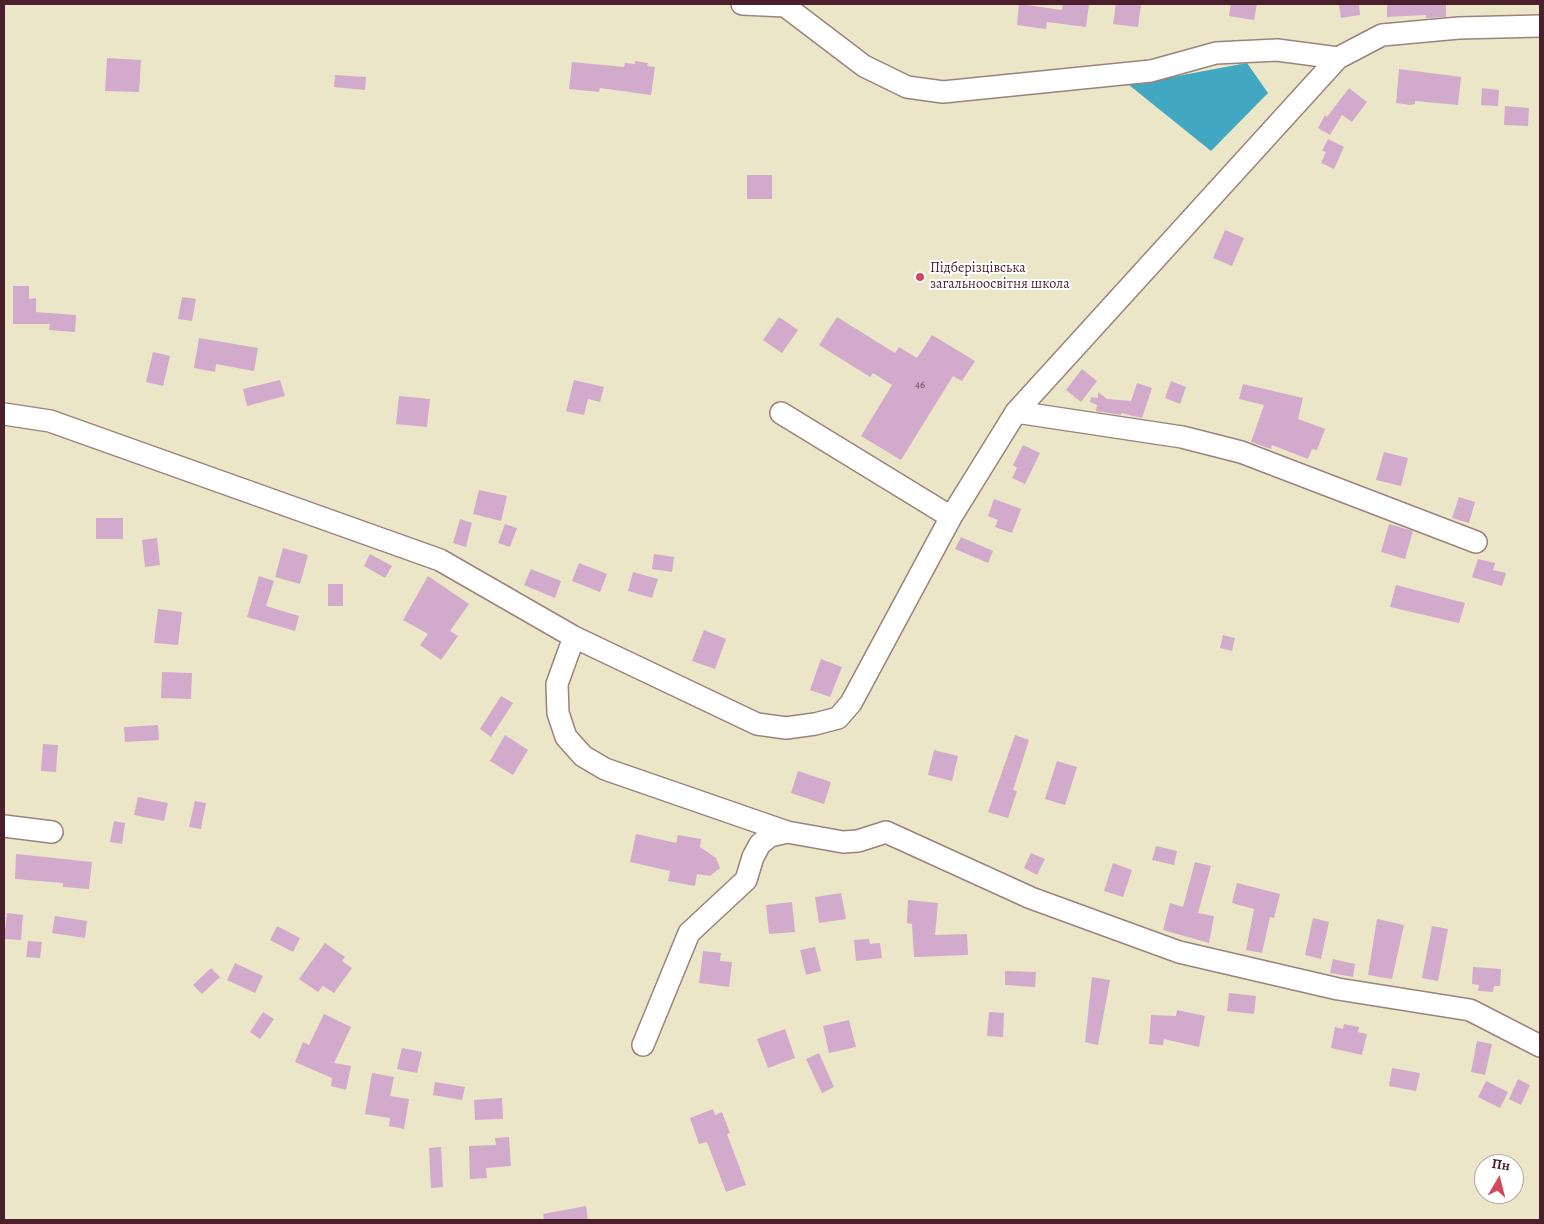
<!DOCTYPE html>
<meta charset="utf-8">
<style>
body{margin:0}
#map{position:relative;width:1544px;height:1224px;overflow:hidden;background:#ece6c9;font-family:Alegreya,serif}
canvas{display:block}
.frame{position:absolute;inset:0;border:5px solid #4a1f2b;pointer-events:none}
.north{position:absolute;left:1474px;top:1154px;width:50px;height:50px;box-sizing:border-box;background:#fff;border:1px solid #b7a5aa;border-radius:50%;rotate:8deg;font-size:14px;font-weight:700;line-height:20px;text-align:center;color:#4a1f2b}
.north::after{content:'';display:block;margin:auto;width:18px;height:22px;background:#d1495b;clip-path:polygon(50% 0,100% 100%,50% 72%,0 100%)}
</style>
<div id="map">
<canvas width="1544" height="1224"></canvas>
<div class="frame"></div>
<div class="north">Пн</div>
</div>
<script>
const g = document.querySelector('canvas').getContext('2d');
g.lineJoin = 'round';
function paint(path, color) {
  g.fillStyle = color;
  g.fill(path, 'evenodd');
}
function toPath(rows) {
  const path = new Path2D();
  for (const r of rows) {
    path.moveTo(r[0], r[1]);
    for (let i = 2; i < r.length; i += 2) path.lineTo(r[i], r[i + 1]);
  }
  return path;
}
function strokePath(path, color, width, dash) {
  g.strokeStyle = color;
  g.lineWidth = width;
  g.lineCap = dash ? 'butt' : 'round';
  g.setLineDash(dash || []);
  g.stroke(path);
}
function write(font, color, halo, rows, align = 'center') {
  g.font = font + ' Alegreya,serif';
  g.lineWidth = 4;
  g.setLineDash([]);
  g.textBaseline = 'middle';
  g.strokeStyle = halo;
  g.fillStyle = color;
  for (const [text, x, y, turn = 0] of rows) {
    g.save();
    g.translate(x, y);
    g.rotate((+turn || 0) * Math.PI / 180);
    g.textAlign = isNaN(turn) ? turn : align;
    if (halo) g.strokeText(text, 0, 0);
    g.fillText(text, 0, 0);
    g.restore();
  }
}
paint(toPath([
 [1247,63,1268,93,1211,151,1129,85]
]), '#42a8c2');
paint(toPath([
 [1019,4,1062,10,1063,4,1089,4,1086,27,1047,22,1046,29,1017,25],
 [1116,4,1141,4,1138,27,1113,24],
 [1231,4,1257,4,1254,20,1229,16],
 [1339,4,1359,4,1360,15,1341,18],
 [1387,4,1446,4,1446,17,1426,18,1426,15,1387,17],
 [107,58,141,60,139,92,105,91],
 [635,61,648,63,647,66,655,67,651,95,600,88,599,92,569,89,572,62,624,67,625,63,635,64],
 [1399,69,1461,77,1458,105,1415,101,1415,104,1410,105,1396,103],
 [335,75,366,77,365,90,334,87],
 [1349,88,1367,102,1352,122,1342,115,1330,135,1318,128,1325,115,1327,117],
 [1482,88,1499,90,1498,106,1481,105],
 [1505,106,1529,108,1528,126,1504,125],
 [1328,139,1344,147,1334,169,1321,163,1326,152,1322,151],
 [747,175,772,175,772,199,747,199],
 [1225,230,1244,238,1232,266,1213,258],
 [13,286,29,286,29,299,36,298,36,312,76,315,75,332,49,330,50,324,13,324],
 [182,297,196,299,192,321,178,319],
 [779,317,798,330,782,353,763,340],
 [837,317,895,353,899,347,917,358,932,335,975,361,962,381,953,376,901,460,861,436,892,385,873,373,870,377,819,345],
 [199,338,258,348,254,371,216,364,215,372,194,368],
 [153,352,170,356,163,386,146,382],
 [1082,369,1097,381,1081,402,1066,390],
 [280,380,285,396,247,406,243,389],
 [574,380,604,387,600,402,588,399,584,415,566,411],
 [1171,381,1186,387,1180,404,1165,398],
 [1137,383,1152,388,1142,418,1121,413,1121,415,1096,411,1097,405,1090,402,1091,397,1098,398,1098,392,1107,399,1131,401],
 [1243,384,1303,398,1298,419,1325,429,1317,450,1312,449,1308,459,1272,445,1271,449,1251,442,1264,405,1239,399],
 [399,396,430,399,427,427,396,424],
 [1023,445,1040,453,1025,484,1012,478,1017,468,1013,465],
 [1384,452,1408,458,1401,486,1376,480],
 [479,490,507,496,501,521,473,514],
 [1459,497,1475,502,1469,523,1452,518],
 [994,499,1021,509,1012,533,995,527,998,520,988,516],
 [96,518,123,518,123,539,96,539],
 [460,519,472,523,466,547,453,543],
 [505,524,517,528,510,547,498,543],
 [1389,524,1413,531,1405,559,1381,552],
 [961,537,993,551,988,563,955,549],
 [157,538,160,565,145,567,142,540],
 [283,548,308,555,300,584,275,577],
 [370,554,392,566,385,578,364,566],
 [654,554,674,557,672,572,652,569],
 [1478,559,1495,563,1493,570,1506,573,1502,586,1472,577],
 [579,563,607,574,600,592,572,581],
 [531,569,561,581,555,598,524,585],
 [633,572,658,579,652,598,628,591],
 [259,576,274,581,266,606,299,616,295,631,247,617],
 [428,576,469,604,450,631,458,636,441,660,420,645,428,634,403,620],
 [328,584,343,584,343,606,328,606],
 [1396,585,1465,603,1459,623,1390,607],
 [158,609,182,612,178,645,154,643],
 [704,630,726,639,715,669,692,661],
 [1223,635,1235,638,1232,651,1220,648],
 [821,659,842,667,830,697,810,690],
 [162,672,192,673,191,699,161,698],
 [501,696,513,703,491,737,480,729],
 [158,725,159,740,125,742,124,727],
 [505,735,528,750,513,775,490,761],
 [1015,735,1029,740,1013,790,1017,791,1008,818,988,812],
 [43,744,58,745,56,772,41,771],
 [934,750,958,756,952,781,928,775],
 [1057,761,1077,767,1065,805,1045,799],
 [798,771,831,782,824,804,791,793],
 [138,797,168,803,164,821,134,815],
 [195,801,206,803,201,829,189,827],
 [114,821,125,823,122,844,110,842],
 [636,834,676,843,678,835,701,839,700,847,716,858,720,868,710,876,697,874,695,886,668,881,670,871,630,862],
 [1156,846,1177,851,1174,865,1152,860],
 [1031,853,1045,859,1037,875,1024,868],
 [16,854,92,862,89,889,63,887,63,883,15,879],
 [1195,862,1211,866,1198,913,1214,916,1209,943,1163,930,1170,903,1183,907],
 [1113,863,1132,870,1123,897,1104,891],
 [1237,883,1280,894,1274,918,1270,917,1262,953,1246,950,1254,909,1232,903],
 [841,893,846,919,819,923,815,897],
 [908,900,938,903,935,935,967,934,968,955,914,957,912,924,907,923],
 [792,902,795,932,769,934,766,905],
 [7,913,23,915,21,940,4,939],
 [55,916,87,921,85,938,52,933],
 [1313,918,1329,922,1321,959,1305,955],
 [1377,919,1404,925,1392,979,1368,975],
 [277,926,300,938,293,952,270,940],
 [1432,926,1448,929,1438,981,1422,978],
 [869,939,870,944,880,943,882,958,856,961,854,940],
 [28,941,42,942,40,958,26,957],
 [325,943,345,957,342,961,352,968,334,993,323,986,318,992,299,979],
 [815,947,821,971,806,975,800,950],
 [703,951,721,953,720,961,732,962,729,987,699,983],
 [1333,959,1355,964,1353,977,1330,973],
 [235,963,263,976,255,993,227,980],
 [1473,967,1501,969,1500,986,1494,986,1493,992,1478,991,1479,985,1472,984],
 [211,968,220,977,202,994,193,985],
 [1005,971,1036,972,1035,987,1005,985],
 [1092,977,1110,980,1098,1045,1085,1042],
 [1229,993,1256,996,1254,1014,1227,1011],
 [1177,1010,1205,1016,1199,1047,1164,1039,1163,1045,1149,1044,1151,1015,1176,1016],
 [263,1012,274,1019,260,1039,250,1032],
 [989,1012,1004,1013,1003,1037,987,1036],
 [324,1014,351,1027,334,1063,351,1066,346,1090,331,1086,332,1078,295,1062,303,1042,309,1045],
 [849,1020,856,1047,829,1053,823,1026],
 [1344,1024,1359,1027,1358,1032,1367,1034,1362,1055,1331,1048,1335,1027,1343,1029],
 [785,1029,795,1058,768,1068,757,1039],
 [1477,1041,1492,1044,1485,1075,1471,1072],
 [402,1048,422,1052,417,1073,397,1069],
 [819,1053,834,1087,822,1093,806,1059],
 [1392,1068,1420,1073,1416,1091,1389,1086],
 [372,1073,394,1077,390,1096,409,1099,404,1129,389,1126,390,1118,365,1114],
 [1518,1079,1530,1085,1521,1105,1509,1099],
 [1486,1081,1508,1092,1500,1108,1478,1097],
 [435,1082,465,1087,462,1100,433,1095],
 [502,1098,503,1119,475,1120,474,1100],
 [713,1109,715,1115,722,1112,730,1133,727,1134,746,1185,726,1192,707,1142,699,1144,690,1118],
 [509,1137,511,1166,486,1168,487,1178,470,1179,469,1146,496,1145,495,1138],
 [441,1147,443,1187,431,1188,429,1148],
 [586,1206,588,1220,544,1220,543,1214]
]), '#d2aacc');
const minor = toPath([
 [742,4,785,6,864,66,907,87,943,92,1151,71,1216,53,1277,50,1338,58],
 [1016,412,1182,437,1241,452,1476,542],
 [781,413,951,517],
 [4,414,50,421,440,560,574,637,757,724,786,728,815,724,838,718,851,703,951,517,1016,412,1338,58,1382,35,1459,28,1540,26],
 [574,637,557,684,558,713,566,737,583,756,605,769,787,832,843,842,858,841,886,832,1031,898,1179,952,1338,989,1470,1010,1540,1046],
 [4,826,52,832],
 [643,1045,689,933,746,880,753,857,760,844,770,836,787,832]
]);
strokePath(minor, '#9b827a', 24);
strokePath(minor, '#fff', 21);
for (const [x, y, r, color] of [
 [920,277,5,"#d1495b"]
]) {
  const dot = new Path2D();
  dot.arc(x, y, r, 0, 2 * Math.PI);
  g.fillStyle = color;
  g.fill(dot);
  strokePath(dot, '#fff', 2);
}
write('11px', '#6c4253', null, [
 ["46",920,385]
]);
write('14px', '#4a1f2b', '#fff', [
 ["Підберізцівська",930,269],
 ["загальноосвітня школа",930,285]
], 'left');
</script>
